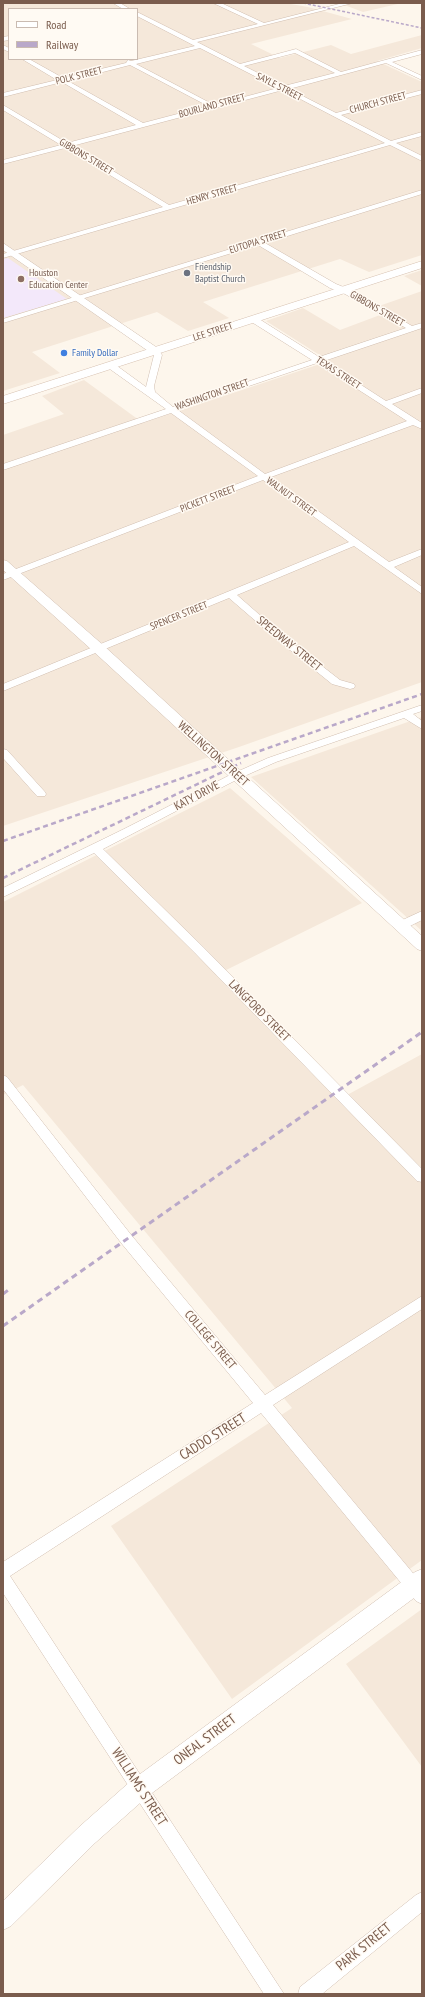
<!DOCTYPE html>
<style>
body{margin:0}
#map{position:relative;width:425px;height:1997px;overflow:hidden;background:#fdf6ec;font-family:"PT Sans Narrow",sans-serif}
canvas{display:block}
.frame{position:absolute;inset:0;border:4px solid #7a5c4d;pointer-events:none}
.legend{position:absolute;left:8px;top:8px;width:130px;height:52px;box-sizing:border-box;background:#fffaf3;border:1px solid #cabbb1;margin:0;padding:5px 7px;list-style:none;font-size:12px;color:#7a5c4d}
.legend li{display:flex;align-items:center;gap:8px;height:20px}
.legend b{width:20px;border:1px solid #cabbb1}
</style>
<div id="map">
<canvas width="425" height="1997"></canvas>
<div class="frame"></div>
<ul class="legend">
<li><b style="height:5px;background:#fff"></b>Road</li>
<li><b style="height:5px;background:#b9a8c9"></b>Railway</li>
</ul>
</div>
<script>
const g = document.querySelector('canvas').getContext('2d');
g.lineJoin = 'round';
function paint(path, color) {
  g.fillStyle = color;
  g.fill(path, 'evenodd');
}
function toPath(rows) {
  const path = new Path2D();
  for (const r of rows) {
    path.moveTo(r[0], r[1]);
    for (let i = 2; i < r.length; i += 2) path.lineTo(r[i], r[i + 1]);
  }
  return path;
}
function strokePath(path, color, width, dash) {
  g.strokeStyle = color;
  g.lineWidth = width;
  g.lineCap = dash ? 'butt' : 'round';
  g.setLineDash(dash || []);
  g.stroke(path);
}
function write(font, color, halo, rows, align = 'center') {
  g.font = font + ' "PT Sans Narrow",sans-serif';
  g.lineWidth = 3;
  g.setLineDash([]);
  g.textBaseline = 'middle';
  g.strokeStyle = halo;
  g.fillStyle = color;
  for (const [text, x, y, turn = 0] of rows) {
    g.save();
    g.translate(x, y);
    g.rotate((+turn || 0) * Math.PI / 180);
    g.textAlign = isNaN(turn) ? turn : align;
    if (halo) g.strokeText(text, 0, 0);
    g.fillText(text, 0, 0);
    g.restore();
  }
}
paint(toPath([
 [3,3,285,3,308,7,352,19,251,44,280,58,331,45,351,54,422,35,422,48,377,61,422,82,422,255,369,272,340,259,203,302,229,318,188,331,157,312,32,352,60,373,3,391],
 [9,9,137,9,137,59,9,59],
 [339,3,402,3,363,12],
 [422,270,422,286,404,276],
 [422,291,422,682,239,747,3,826,3,435,64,414,42,396,84,380,143,423,329,361,266,321,303,308,340,330,388,312,379,306],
 [422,717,422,931,251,777],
 [230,788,362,903,216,975,338,1100,422,1054,422,1560,232,1699,111,1526,292,1408,23,1085,3,1095,3,902],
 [422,1609,422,1767,346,1664]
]), '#f5e8da');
paint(toPath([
 [8,258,67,299,3,318,3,259]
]), '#f3e8fa');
const minor = toPath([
 [113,3,120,3,130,9,123,9,113,3],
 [213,3,221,3,264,23,343,3,353,3,197,42,240,64,296,49,341,72,422,50,422,54,392,62,422,76,422,80,386,63,289,89,336,113,422,90,422,94,341,115,391,141,422,132,422,136,396,143,422,156,422,161,390,145,3,258,3,254,163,207,65,148,3,164,3,160,61,145,3,110,3,105,67,143,136,125,62,82,3,97,3,93,57,80,22,59,29,59,63,78,126,63,128,60,131,61,195,46,137,16,137,12,193,40,258,24,213,3],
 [200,48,237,67,278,88,214,105,136,64,200,48],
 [295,53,335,73,284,86,244,66,295,53],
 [130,65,208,106,143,123,68,81,130,65],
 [283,90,385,143,169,205,72,146,283,90],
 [9,36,9,40,3,41,3,37,9,36],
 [3,45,9,48,9,52,3,49,3,45],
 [422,190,422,194,265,243,336,284,351,290,412,326,422,323,422,328,324,361,386,401,422,388,422,393,392,404,422,423,422,429,413,425,271,477,389,562,422,549,422,555,394,567,422,587,422,594,354,546,237,595,286,638,340,680,354,684,355,686,354,688,350,689,332,684,280,642,229,598,3,691,3,684,349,542,263,480,3,580,3,574,258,476,171,413,3,470,3,464,166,409,107,367,107,363,113,363,146,387,154,355,151,351,158,349,162,355,154,386,155,392,173,407,312,360,250,321,250,317,256,317,319,357,406,328,345,294,330,288,258,245,3,323,3,319,422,190],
 [317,363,407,421,265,474,178,410,317,363],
 [422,705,422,711,413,714,422,721,422,729,404,718,276,762,240,778,103,849,203,947,422,1169,422,1182,417,1181,195,953,94,853,3,897,3,888,124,829,232,774,268,758,422,705],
 [3,749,7,750,45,792,46,794,45,796,37,796,3,758,3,749],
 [422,911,422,920,404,929,396,929,394,926,396,923,422,911],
 [3,1075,7,1077,132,1236,265,1395,422,1296,422,1309,273,1405,422,1584,422,1604,416,1601,261,1413,10,1576,284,1994,264,1994,3,1593,3,1562,253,1403,122,1244,3,1089,3,1075],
 [422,1892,422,1912,322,1994,298,1994,300,1987,416,1895,422,1892]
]);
const tertiary = toPath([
 [3,243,159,349,160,351,159,353,151,353,3,250,3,243],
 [3,560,7,561,103,645,422,936,422,951,417,949,93,651,3,570,3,560],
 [422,1569,422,1592,148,1796,95,1843,11,1926,3,1930,3,1901,79,1827,132,1780,415,1572,422,1569]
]);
const secondary = toPath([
 [422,261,422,268,3,404,3,396,422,261]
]);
strokePath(minor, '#d1beb0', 1);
strokePath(tertiary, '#d1beb0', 1);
strokePath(secondary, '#d6c0b0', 1);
paint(minor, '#fff');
paint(tertiary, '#fff');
paint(secondary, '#fff');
strokePath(toPath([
 [303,3,422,28]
]), '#b9a8c9', 1.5, [3, 2]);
strokePath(toPath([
 [3,841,422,694],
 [3,878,241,763]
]), '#b9a8c9', 2.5, [5, 3.5]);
strokePath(toPath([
 [3,1294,11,1288],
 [3,1326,422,1032]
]), '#b9a8c9', 3, [6, 4.5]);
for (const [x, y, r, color] of [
 [187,273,4,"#6b7280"],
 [21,279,4,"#8d6e63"],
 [64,353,4,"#3f7fe0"]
]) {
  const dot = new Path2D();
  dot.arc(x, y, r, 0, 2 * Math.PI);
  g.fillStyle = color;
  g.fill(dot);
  strokePath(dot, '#fffaf3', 1.5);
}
write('10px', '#7a5c4d', '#fffaf3', [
 ["POLK STREET",79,76,-14],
 ["SAYLE STREET",279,87,27],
 ["CHURCH STREET",378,103,-15],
 ["BOURLAND STREET",212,106,-15],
 ["GIBBONS STREET",86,157,31],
 ["HENRY STREET",212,195,-16],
 ["EUTOPIA STREET",258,242,-17],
 ["GIBBONS STREET",377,309,30],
 ["LEE STREET",213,332,-18],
 ["TEXAS STREET",338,373,33],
 ["WASHINGTON STREET",212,395,-19],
 ["WALNUT STREET",291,497,36],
 ["PICKETT STREET",208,499,-21],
 ["SPENCER STREET",179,616,-22]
]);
write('10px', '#5b616d', '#fffaf3', [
 ["Friendship",195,267],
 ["Baptist Church",195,279]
], 'left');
write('10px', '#785e54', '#fffaf3', [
 ["Houston",29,273],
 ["Education Center",29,285]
], 'left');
write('10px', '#366cbe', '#fffaf3', [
 ["Family Dollar",72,353]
], 'left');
write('12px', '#7a5c4d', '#fffaf3', [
 ["SPEEDWAY STREET",289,644,39],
 ["WELLINGTON STREET",213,754,42],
 ["KATY DRIVE",197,796,-28],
 ["LANGFORD STREET",259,1011,45],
 ["COLLEGE STREET",210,1340,50]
]);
write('14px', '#7a5c4d', '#fffaf3', [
 ["CADDO STREET",213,1437,-32],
 ["ONEAL STREET",205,1740,-37],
 ["WILLIAMS STREET",139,1787,57],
 ["PARK STREET",364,1947,-39]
]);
</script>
